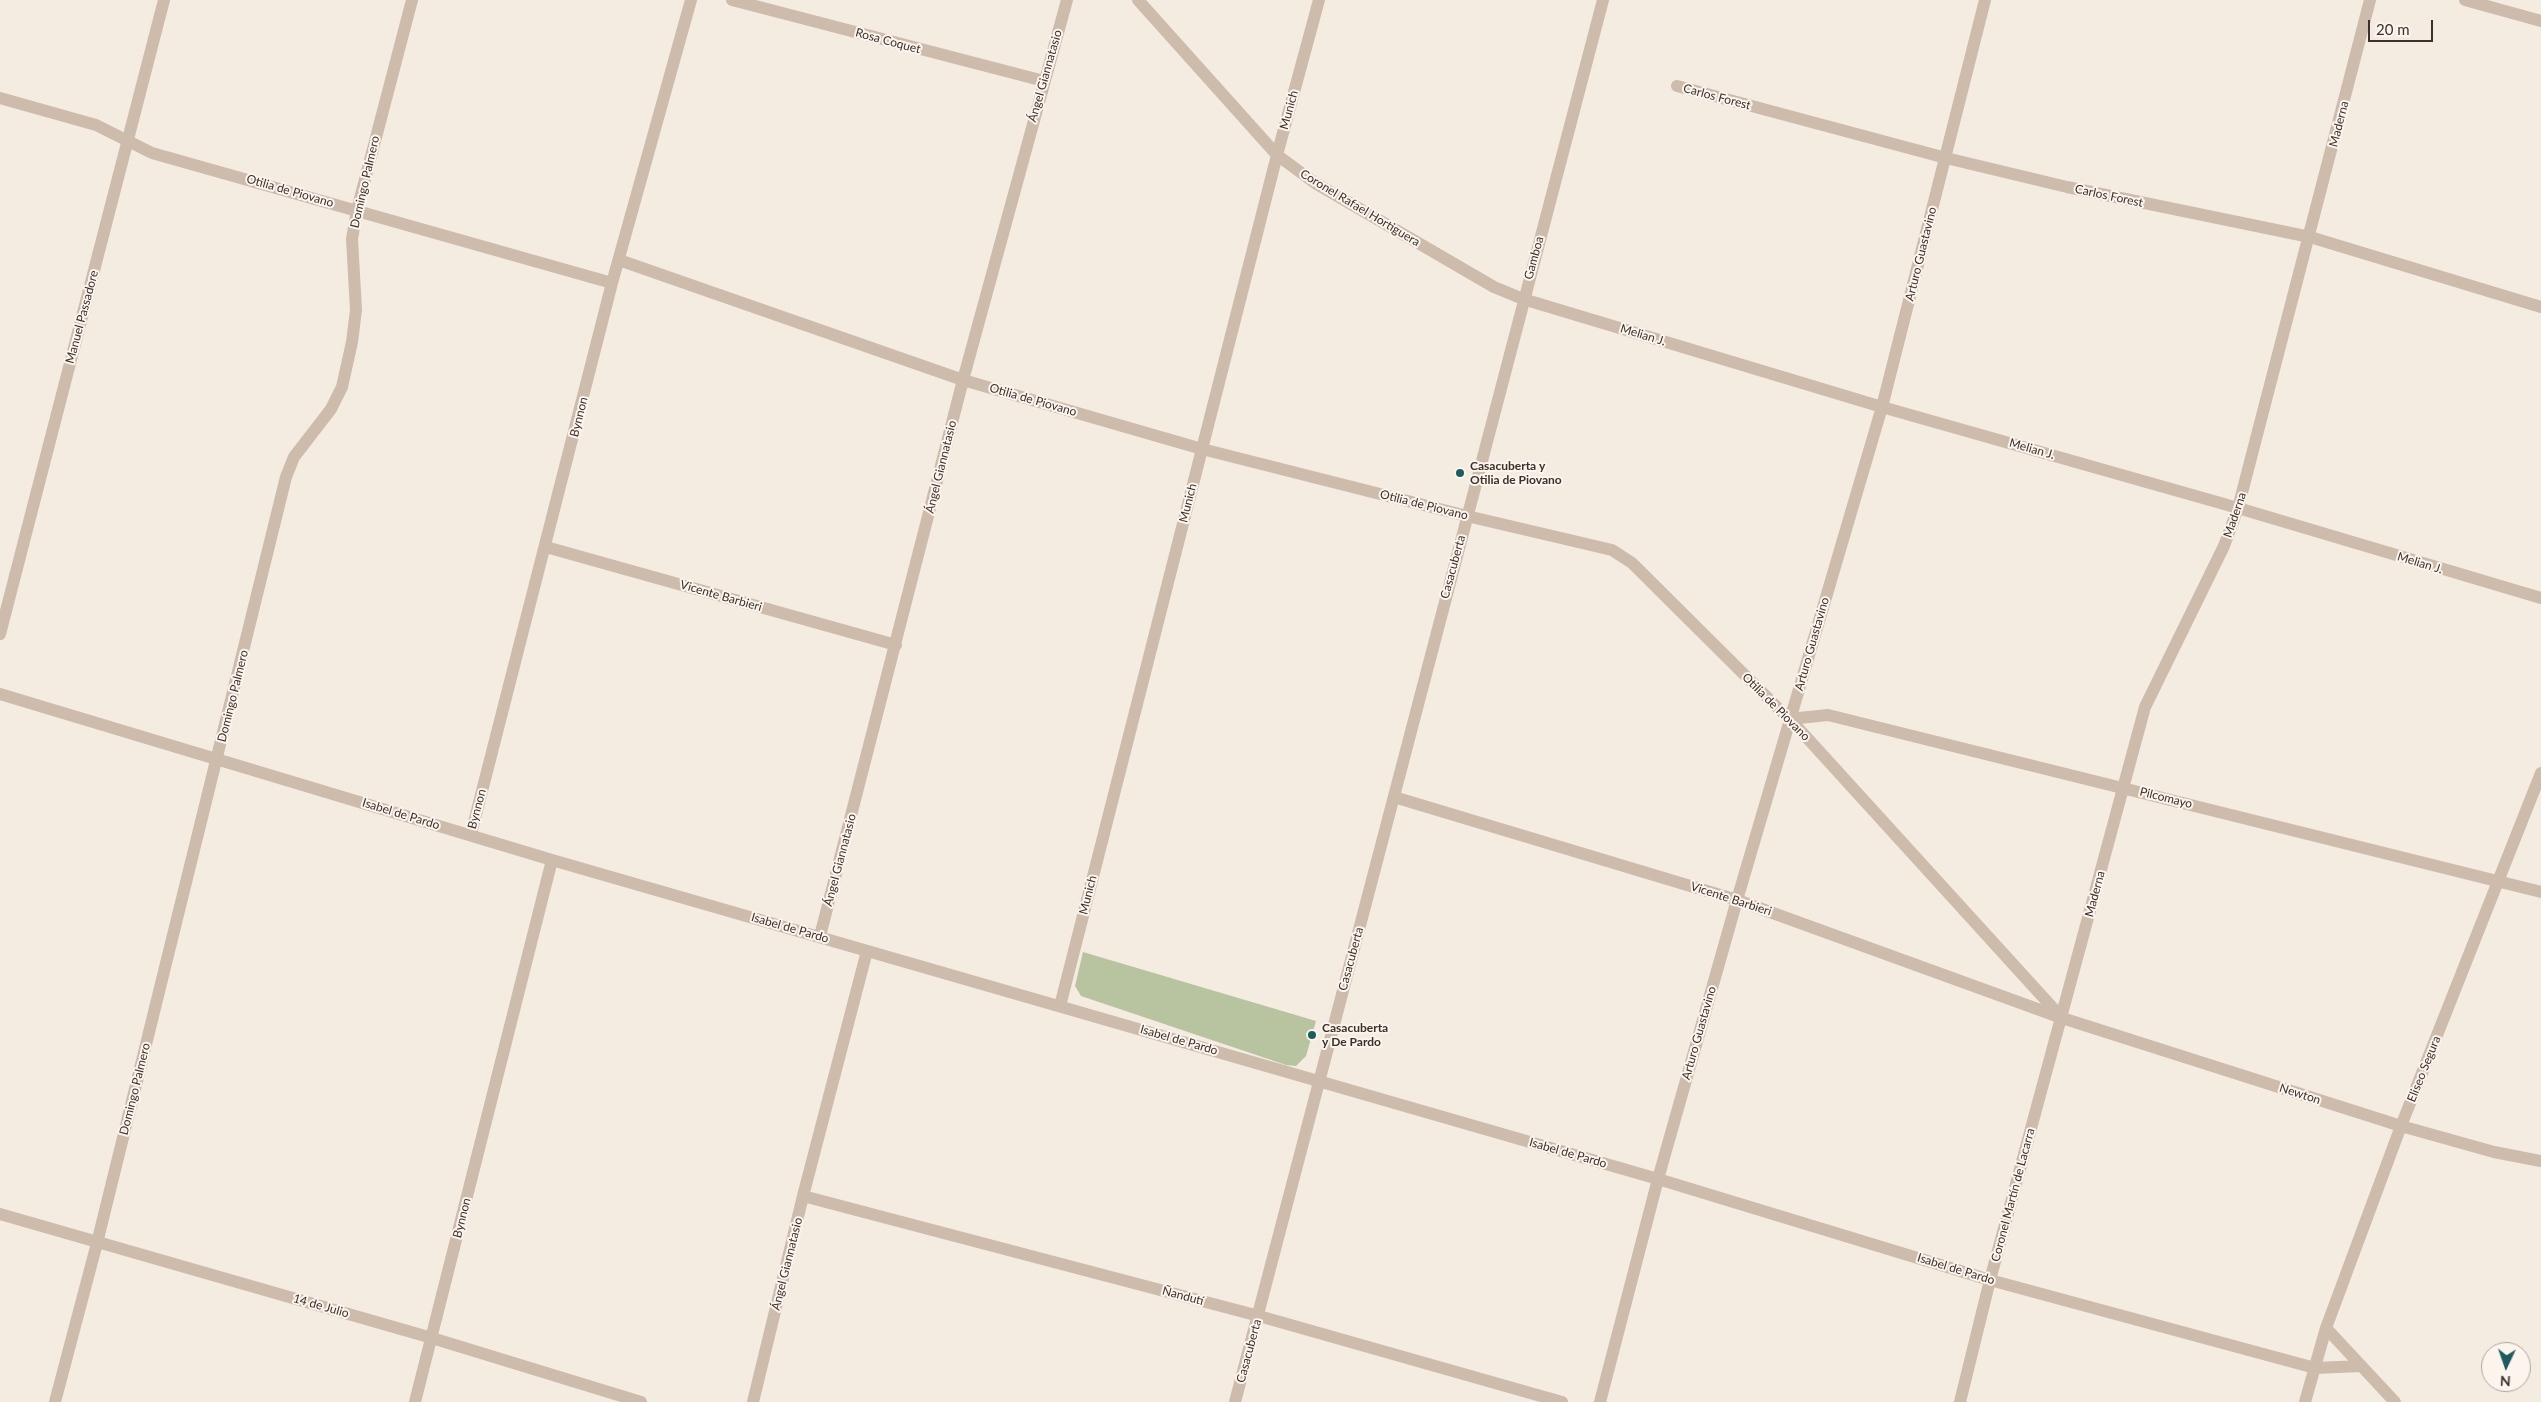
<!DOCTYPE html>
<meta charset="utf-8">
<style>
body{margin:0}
#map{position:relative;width:2541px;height:1402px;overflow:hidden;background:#f4ebe1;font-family:Lato,sans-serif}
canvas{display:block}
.north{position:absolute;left:2481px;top:1342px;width:50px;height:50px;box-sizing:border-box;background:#fbf5ee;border:1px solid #aea6a0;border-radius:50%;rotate:183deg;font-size:14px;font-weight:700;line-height:20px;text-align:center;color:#3b302b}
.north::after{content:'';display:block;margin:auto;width:18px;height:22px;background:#1f5a5e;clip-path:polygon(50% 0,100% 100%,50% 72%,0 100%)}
.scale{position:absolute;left:2368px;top:20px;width:65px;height:22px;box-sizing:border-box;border:2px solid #3b302b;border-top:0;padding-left:6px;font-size:15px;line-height:18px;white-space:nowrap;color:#3b302b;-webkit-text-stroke:4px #fbf5ee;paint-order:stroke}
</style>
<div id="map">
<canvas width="2541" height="1402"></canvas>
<div class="north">N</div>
<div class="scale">20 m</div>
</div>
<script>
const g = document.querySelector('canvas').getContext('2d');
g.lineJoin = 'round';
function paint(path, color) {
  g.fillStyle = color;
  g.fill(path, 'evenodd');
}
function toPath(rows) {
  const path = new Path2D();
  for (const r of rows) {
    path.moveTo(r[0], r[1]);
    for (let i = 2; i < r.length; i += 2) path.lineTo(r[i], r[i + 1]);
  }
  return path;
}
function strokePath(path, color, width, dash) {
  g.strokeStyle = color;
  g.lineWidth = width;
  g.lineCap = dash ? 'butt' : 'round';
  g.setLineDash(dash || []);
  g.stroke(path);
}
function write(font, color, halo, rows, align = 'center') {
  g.font = font + ' Lato,sans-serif';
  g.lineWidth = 4;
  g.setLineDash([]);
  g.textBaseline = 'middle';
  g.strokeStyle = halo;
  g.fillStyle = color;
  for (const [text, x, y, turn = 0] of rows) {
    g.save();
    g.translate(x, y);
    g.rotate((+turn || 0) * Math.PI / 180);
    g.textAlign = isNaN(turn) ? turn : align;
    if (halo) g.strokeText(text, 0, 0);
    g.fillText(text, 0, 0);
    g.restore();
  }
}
paint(toPath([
 [1083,952,1316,1021,1306,1056,1296,1066,1286,1065,1081,996,1075,986]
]), '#b8c4a0');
strokePath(toPath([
 [732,0,1044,81],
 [1138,0,1277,155,1315,183,1494,287,1523,299,1882,407,2238,508,2541,598],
 [2465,0,2541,21],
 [1677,86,1946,158,2067,187,2310,237,2541,307],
 [0,98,96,125,152,153,612,283],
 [619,260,963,380,1202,449,1467,516,1612,550,1632,563,1799,729,2062,1018],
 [546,547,896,645],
 [0,634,164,0],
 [0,694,552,860,1658,1179,1990,1280,2315,1368,2361,1366],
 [1789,719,1828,715,2541,892],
 [1394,797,1737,900,2062,1018,2401,1126,2494,1152,2541,1161],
 [471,834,612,283,691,0],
 [820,936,963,380,1067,0],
 [1060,1006,1277,155,1319,0],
 [803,1196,1259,1316,1562,1402],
 [0,1214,432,1338,641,1402],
 [2326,1328,2395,1402],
 [55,1402,97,1243,286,477,294,457,331,409,342,387,352,342,356,310,352,239,357,210,412,0],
 [415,1402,552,860],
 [753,1402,803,1196,867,951],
 [1235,1402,1603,0],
 [1600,1402,1658,1179,1737,900,1882,407,1985,0],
 [1960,1402,1990,1280,2145,707,2224,546,2238,508,2370,0],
 [2305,1402,2326,1328,2401,1126,2541,773]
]), '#cdbbac', 12);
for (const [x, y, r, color] of [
 [1460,473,5,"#1f5a5e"],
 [1312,1035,5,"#1f5a5e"]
]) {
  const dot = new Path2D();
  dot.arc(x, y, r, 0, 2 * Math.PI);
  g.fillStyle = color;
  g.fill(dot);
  strokePath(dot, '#fbf5ee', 2);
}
write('12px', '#3b302b', '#fbf5ee', [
 ["Rosa Coquet",888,41,15],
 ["Ángel Giannatasio",1045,76,-74],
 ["Carlos Forest",1717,97,15],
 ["Munich",1289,110,-75],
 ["Maderna",2339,124,-76],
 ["Domingo Palmero",365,182,-77],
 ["Otilia de Piovano",290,191,16],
 ["Carlos Forest",2109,196,12],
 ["Coronel Rafael Hortiguera",1360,208,31],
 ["Arturo Guastavino",1921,254,-76],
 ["Gamboa",1534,258,-75],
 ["Manuel Passadore",82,317,-75],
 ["Melian J.",1643,335,17],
 ["Otilia de Piovano",1033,400,16],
 ["Bynnon",579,417,-76],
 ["Melian J.",2032,449,16],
 ["Ángel Giannatasio",941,467,-76],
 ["Munich",1188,503,-76],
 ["Otilia de Piovano",1424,505,14],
 ["Maderna",2235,515,-71],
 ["Melian J.",2420,563,17],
 ["Casacuberta",1453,567,-75],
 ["Vicente Barbieri",721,596,16],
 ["Arturo Guastavino",1812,644,-74],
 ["Domingo Palmero",233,696,-76],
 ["Otilia de Piovano",1776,707,45],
 ["Pilcomayo",2166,798,14],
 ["Bynnon",477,809,-75],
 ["Isabel de Pardo",401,814,17],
 ["Ángel Giannatasio",840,860,-75],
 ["Maderna",2095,894,-75],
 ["Munich",1088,895,-76],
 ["Vicente Barbieri",1731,899,18],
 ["Isabel de Pardo",790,928,16],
 ["Casacuberta",1351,959,-75],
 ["Arturo Guastavino",1699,1033,-74],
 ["Isabel de Pardo",1179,1040,16],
 ["Eliseo Segura",2424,1069,-68],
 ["Domingo Palmero",135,1089,-76],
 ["Newton",2300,1094,18],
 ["Isabel de Pardo",1568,1153,16],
 ["Coronel Martín de Lacarra",2013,1195,-75],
 ["Bynnon",462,1218,-76],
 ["Ángel Giannatasio",787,1264,-76],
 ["Isabel de Pardo",1956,1269,17],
 ["Ñandutí",1183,1296,15],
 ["14 de Julio",321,1306,16],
 ["Casacuberta",1249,1351,-75]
]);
write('bold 12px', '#3b302b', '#fbf5ee', [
 ["Casacuberta y",1470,466],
 ["Otilia de Piovano",1470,480],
 ["Casacuberta",1322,1028],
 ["y De Pardo",1322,1042]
], 'left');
</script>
